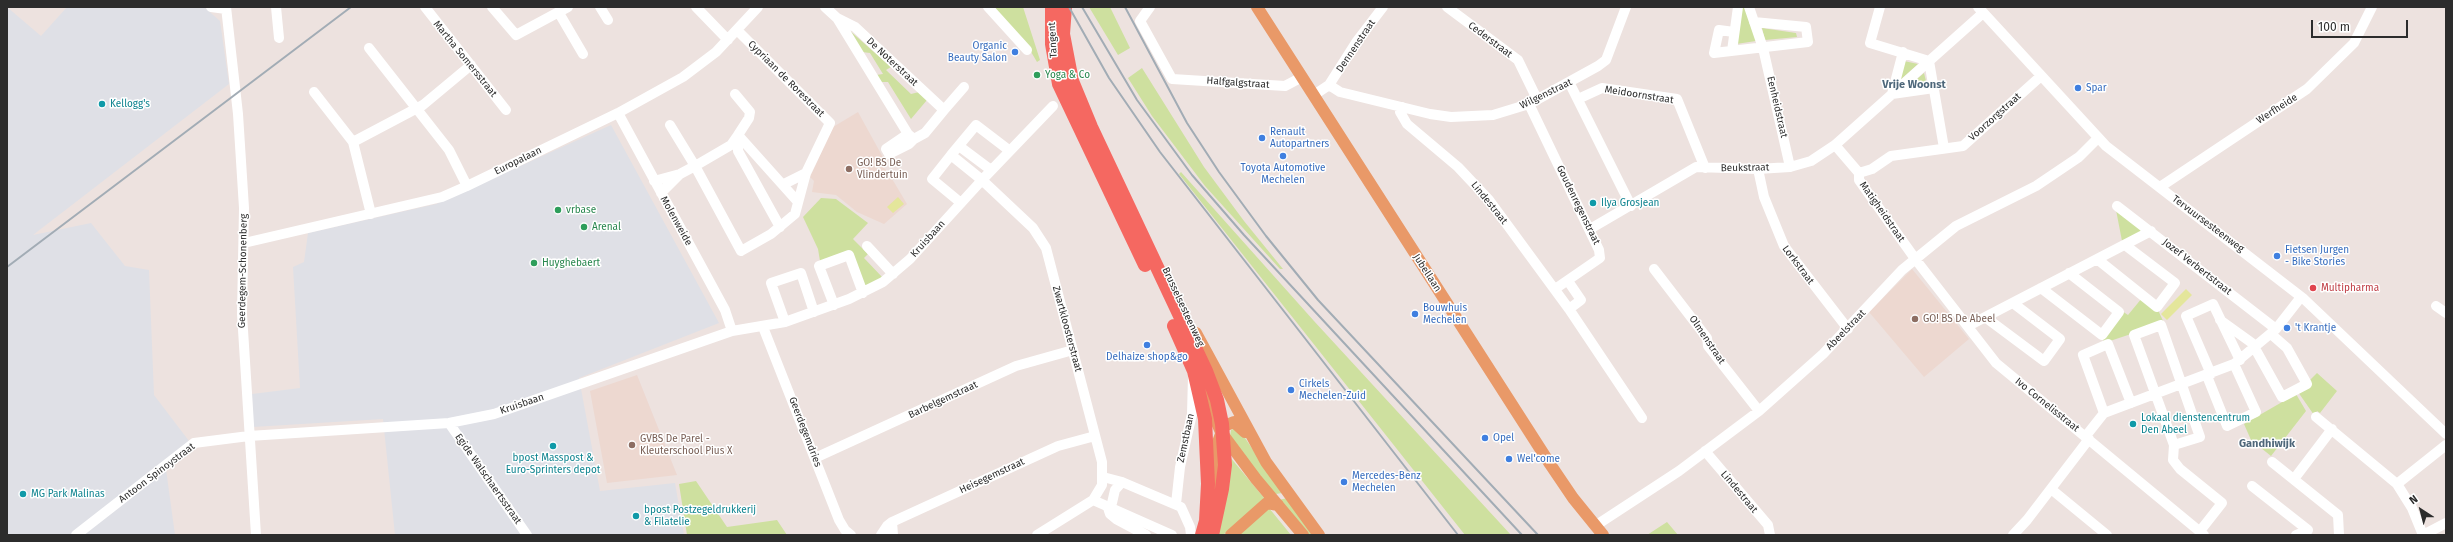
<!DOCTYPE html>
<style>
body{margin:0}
#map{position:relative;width:2453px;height:542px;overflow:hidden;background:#ede2df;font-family:"Fira Sans",sans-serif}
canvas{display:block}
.frame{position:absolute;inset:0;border:8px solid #2c2c2c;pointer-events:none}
.north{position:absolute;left:2401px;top:490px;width:40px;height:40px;-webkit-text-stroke:3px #fff;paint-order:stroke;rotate:324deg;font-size:11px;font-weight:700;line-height:16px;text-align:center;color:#2c2c2c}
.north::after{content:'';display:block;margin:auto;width:14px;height:18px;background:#2c2c2c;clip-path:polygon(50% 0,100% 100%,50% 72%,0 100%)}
.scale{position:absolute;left:2311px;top:20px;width:97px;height:18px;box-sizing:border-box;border:2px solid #2c2c2c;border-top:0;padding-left:5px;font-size:12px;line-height:14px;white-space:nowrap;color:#2c2c2c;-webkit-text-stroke:3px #fff;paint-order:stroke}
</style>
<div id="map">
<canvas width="2453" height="542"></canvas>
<div class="frame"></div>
<div class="north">N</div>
<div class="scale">100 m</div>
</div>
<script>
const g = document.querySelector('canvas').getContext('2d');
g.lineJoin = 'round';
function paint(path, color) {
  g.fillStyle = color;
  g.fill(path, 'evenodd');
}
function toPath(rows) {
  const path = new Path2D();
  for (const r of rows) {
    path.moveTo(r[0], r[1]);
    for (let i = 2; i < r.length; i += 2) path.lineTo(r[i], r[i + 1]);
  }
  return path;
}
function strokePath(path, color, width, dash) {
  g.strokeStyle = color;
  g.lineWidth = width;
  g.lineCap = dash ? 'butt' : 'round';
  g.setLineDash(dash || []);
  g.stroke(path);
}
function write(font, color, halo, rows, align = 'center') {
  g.font = font + ' "Fira Sans",sans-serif';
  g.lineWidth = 3;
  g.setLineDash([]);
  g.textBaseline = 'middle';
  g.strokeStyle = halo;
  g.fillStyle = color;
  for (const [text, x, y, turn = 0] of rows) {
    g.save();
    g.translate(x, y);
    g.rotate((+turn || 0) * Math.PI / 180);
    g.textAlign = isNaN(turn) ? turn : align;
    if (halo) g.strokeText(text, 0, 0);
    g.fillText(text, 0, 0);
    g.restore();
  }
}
paint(toPath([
 [7,7,41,36,67,7,204,7,220,21,229,84,33,235,91,223,125,266,149,270,154,395,189,441,165,462,175,535,7,535],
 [611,125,719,323,579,378,600,491,675,483,684,535,395,535,383,419,253,427,252,394,300,388,293,267,304,262,308,233,436,204]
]), '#dfe0e6');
paint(toPath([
 [858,112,885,161,881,165,888,172,907,204,884,224,857,212,836,195,812,192,814,181,810,177,833,127],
 [1912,269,1969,339,1924,377,1869,312],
 [637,375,677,475,607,483,590,391]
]), '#edd8d0');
paint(toPath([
 [995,7,1023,7,1040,60,1037,62,1027,45,993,9],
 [1089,7,1110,7,1130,48,1118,55],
 [1742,7,1746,7,1756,41,1736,44],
 [1762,28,1796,33,1797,37,1765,40],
 [849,30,891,67,886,70,911,94,919,92,927,100,911,119,888,82,881,82,876,75,883,74,870,53,862,52],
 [1904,61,1918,64,1898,82],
 [1142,68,1204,167,1244,221,1283,269,1280,269,1205,186,1152,116,1128,78],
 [1924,73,1927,85,1904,90],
 [1181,172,1314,321,1511,535,1465,535,1179,174],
 [821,198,836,199,868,223,853,239,868,254,864,258,883,278,864,287,850,251,820,261,818,249,803,217],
 [2116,210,2141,229,2141,232,2122,241],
 [2142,298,2158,310,2164,323,2104,343,2103,339,2122,311,2128,315],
 [2317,373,2337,391,2320,413,2317,411,2314,415,2298,392],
 [2296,394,2306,411,2271,456,2251,440,2244,424],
 [1235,428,1241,432,1282,493,1276,494,1271,491,1230,436,1231,430],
 [1230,457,1265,499,1223,535,1216,535],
 [696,481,727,527,777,520,787,535,687,535,679,484],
 [1288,498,1314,535,1307,535,1278,500],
 [1269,508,1291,535,1236,535],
 [1667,522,1678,535,1647,535]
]), '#cee09f');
paint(toPath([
 [898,197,904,204,893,213,887,207],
 [2186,289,2192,295,2167,320,2161,314]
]), '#e4e69b');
strokePath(toPath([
 [211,7,226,9],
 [226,7,238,114,244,208,242,314,256,535],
 [276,7,279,38],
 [425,7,506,110],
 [492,7,516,35,568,7],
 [600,7,608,20],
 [696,7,728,40],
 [825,7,837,18,855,27,944,110,925,133,914,139,908,134,837,18],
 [988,7,1027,50],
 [1150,7,1140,21,1172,79,1285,86,1302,77],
 [1447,7,1518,60,1537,99],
 [1749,7,1763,48,1790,167],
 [1880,7,1870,43,1929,61,1944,148],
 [1978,7,2106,146,2304,299,2446,434],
 [559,13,583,54],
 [1734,32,1719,30,1714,53,1808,42,1806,27,1754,22],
 [369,48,449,150,467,186],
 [1732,51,1738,7],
 [1903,52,1892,94,1934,88],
 [1569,82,1631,206],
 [1329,85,1357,41,1383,7],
 [314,92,353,142,371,214],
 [735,94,750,112,749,118,738,135,738,151,780,227],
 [1314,95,1329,85,1340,92,1430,114,1451,117,1493,115,1529,104,1598,66,1606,60,1626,7],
 [1578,99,1602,88,1677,99,1705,168],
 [1529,104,1599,250,1600,258,1555,289],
 [1402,107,1400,112,1407,124,1458,167,1489,200,1569,309,1642,418],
 [944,110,964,87],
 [618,113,725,310,732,331],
 [670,125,695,166,731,145,738,135,798,202],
 [908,134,886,149,889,154,909,144,914,139],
 [353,142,423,105,471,65],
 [1835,145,1859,173,1859,180,1916,260,1996,363,2204,535],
 [959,146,991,170],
 [951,155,976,125,1010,151],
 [1758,169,1764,197,1784,246,1848,329],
 [1859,173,1872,169,1891,156,1963,146,2041,76],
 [654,181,680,174,695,166,741,251,771,234,795,214,806,173,830,123,737,30],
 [784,184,806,173],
 [2160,187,2307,89,2354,43,2372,7],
 [661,193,680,174],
 [961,203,932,179,951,155,982,180,1033,228,1046,248,1102,462,1102,485,1093,500,1037,535],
 [2117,206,2276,329],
 [1590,229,1696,167,1758,169,1790,167,1811,161,1835,145,1983,13],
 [244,243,442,197,467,186,618,113,683,77,716,52,758,7],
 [867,246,893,274],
 [2097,259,2157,307,2175,283,2125,245],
 [1654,269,1707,338,1708,346,1759,411],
 [1568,281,1581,300,1569,309],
 [2041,288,2102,335,2119,312,2069,273],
 [834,305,819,266,849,255,863,293],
 [2436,306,2446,313],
 [1985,317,2044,361,2060,339,2013,303],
 [2220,320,2252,343,2282,397,2307,384,2287,348,2271,334],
 [785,322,771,283,801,273,814,312],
 [2161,325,2200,437,2174,445,2134,335,2161,325],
 [1968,326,2151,231],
 [763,327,839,520,845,530,851,535],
 [2211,374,2186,316,2213,304,2240,360],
 [2207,376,2227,426,2256,412,2234,364],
 [2104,413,2083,355,2108,344,2131,403],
 [2316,417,2397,484,2412,508,2423,535,2446,523],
 [449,423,527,535],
 [2085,437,2104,413,2234,364,2276,329,2301,297],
 [2174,445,2173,460,2180,469,2222,503,2200,531],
 [1705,451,1768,525,1770,535],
 [815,458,1016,366,1073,350],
 [2272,462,2338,515,2339,535],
 [1103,477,1122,482,1181,507,1190,527,1191,535],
 [2294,479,2332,429],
 [2397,484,2446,445],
 [2252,486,2308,530],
 [2051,489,2107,535],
 [1093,500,1172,535],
 [1112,503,1115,490,1122,482],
 [1176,504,1180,467,1192,414,1193,376],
 [1108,508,1110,514,1116,519,1146,535],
 [892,522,893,535],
 [1595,526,1679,471,1759,411,1823,354,1902,270,1956,226,2036,186,2079,157,2098,138],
 [76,535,194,443,249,436,449,423,494,414,732,331,785,322,849,299,883,282,910,259,982,180,1053,106],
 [881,535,887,526,892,522,1058,446,1095,436],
 [2013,535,2027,520,2089,439],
 [2296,535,2308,530]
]), '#fff', 10);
strokePath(toPath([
 [1257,7,1550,464,1573,498,1603,535],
 [1196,333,1266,462,1319,535],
 [1202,388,1221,432,1256,479,1303,535],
 [1212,496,1218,442,1224,426,1234,422,1245,432],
 [1231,535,1267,503,1278,505]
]), '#e99968', 12);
strokePath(toPath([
 [1052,7,1052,44,1059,84,1145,265],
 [1065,7,1063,34,1072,81,1091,127,1206,371,1217,400,1222,424,1225,465,1222,489,1212,535],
 [1174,326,1194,371,1205,419,1208,484,1206,521,1202,535]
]), '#f56861', 14);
strokePath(toPath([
 [1069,7,1109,78,1160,152,1458,535],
 [1082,7,1137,100,1192,175,1244,235,1522,535],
 [1125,7,1187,123,1219,172,1266,236,1318,300,1538,535],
 [7,267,351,7]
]), '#a2acb5', 2);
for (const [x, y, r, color] of [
 [1015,52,4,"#3f7fe0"],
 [1037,75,4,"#2e9e5b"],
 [2078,88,4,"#3f7fe0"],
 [102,104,4,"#0f9aa8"],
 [1262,138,4,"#3f7fe0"],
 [1283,156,4,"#3f7fe0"],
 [849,169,4,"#8d6e63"],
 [1593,203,4,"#0f9aa8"],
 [558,210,4,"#2e9e5b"],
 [584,227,4,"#2e9e5b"],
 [2277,256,4,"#3f7fe0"],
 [534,263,4,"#2e9e5b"],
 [2313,288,4,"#e0444e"],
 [1415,314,4,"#3f7fe0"],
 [1915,319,4,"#8d6e63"],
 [2287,328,4,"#3f7fe0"],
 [1147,345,4,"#3f7fe0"],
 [1291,390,4,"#3f7fe0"],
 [2133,424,4,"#0f9aa8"],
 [1485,438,4,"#3f7fe0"],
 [632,445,4,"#8d6e63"],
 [553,446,4,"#0f9aa8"],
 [1509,459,4,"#3f7fe0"],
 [1344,482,4,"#3f7fe0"],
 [23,494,4,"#0f9aa8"],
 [636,516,4,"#0f9aa8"]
]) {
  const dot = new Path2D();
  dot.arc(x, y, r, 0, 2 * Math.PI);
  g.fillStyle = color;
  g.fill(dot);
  strokePath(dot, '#fff', 1.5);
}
write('10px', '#2c2c2c', '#fff', [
 ["Tangent",1053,40,-93],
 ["Cederstraat",1490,40,37],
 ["Dennenstraat",1356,46,-56],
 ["Martha Somersstraat",465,59,51],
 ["De Noterstraat",892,62,43],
 ["Cypriaan de Rorestraat",786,79,45],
 ["Halfgalgstraat",1238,83,4],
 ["Wilgenstraat",1546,94,-26],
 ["Meidoornstraat",1639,95,9],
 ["Eenheidstraat",1777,107,77],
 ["Werfheide",2277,109,-33],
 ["Voorzorgstraat",1995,117,-42],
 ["Europalaan",518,161,-26],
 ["Beukstraat",1745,168,-1],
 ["Lindestraat",1489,203,51],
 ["Goudenregenstraat",1578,205,64],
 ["Matigheidstraat",1882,212,55],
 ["Molenweide",676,221,61],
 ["Tervuursesteenweg",2208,224,37],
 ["Kruisbaan",928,239,-48],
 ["Lorkstraat",1798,265,53],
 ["Jozef Verbertstraat",2197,267,38],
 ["Geerdegem-Schonenberg",243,271,-89],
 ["Jubellaan",1427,273,57],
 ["Brusselsesteenweg",1183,307,65],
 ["Zwartkloosterstraat",1067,329,75],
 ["Abeelstraat",1846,330,-46],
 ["Olmenstraat",1707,340,56],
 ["Barbelgemstraat",943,400,-25],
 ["Kruisbaan",522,404,-19],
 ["Ivo Cornelisstraat",2047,405,39],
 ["Geerdegemdries",805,432,69],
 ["Zemstbaan",1186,438,-78],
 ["Antoon Spinoystraat",157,473,-37],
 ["Heisegemstraat",992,476,-25],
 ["Egide Walschaertsstraat",488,479,55],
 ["Lindestraat",1739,492,50]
]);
write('10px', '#366cbe', '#fff', [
 ["Organic",1007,46,"right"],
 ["Beauty Salon",1007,58,"right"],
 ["Spar",2086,88],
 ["Renault",1270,132],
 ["Autopartners",1270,144],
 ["Toyota Automotive",1283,168,"center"],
 ["Mechelen",1283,180,"center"],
 ["Fietsen Jurgen",2285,250],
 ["- Bike Stories",2285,262],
 ["Bouwhuis",1423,308],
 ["Mechelen",1423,320],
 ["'t Krantje",2295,328],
 ["Delhaize shop&go",1147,357,"center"],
 ["Cirkels",1299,384],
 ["Mechelen-Zuid",1299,396],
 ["Opel",1493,438],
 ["Wel'come",1517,459],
 ["Mercedes-Benz",1352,476],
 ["Mechelen",1352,488]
], 'left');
write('10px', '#27864d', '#fff', [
 ["Yoga & Co",1045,75],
 ["vrbase",566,210],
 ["Arenal",592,227],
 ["Huyghebaert",542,263]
], 'left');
write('10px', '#0d838f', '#fff', [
 ["Kellogg's",110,104],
 ["Ilya Grosjean",1601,203],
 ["Lokaal dienstencentrum",2141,418],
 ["Den Abeel",2141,430],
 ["bpost Masspost &",553,458,"center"],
 ["Euro-Sprinters depot",553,470,"center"],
 ["MG Park Malinas",31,494],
 ["bpost Postzegeldrukkerij",644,510],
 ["& Filatelie",644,522]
], 'left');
write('10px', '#785e54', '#fff', [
 ["GO! BS De",857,163],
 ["Vlindertuin",857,175],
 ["GO! BS De Abeel",1923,319],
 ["GVBS De Parel -",640,439],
 ["Kleuterschool Pius X",640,451]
], 'left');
write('10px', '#be3a42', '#fff', [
 ["Multipharma",2321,288]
], 'left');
write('bold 11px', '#4e677a', '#fff', [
 ["Vrije Woonst",1914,85],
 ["Gandhiwijk",2267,444]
]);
</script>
